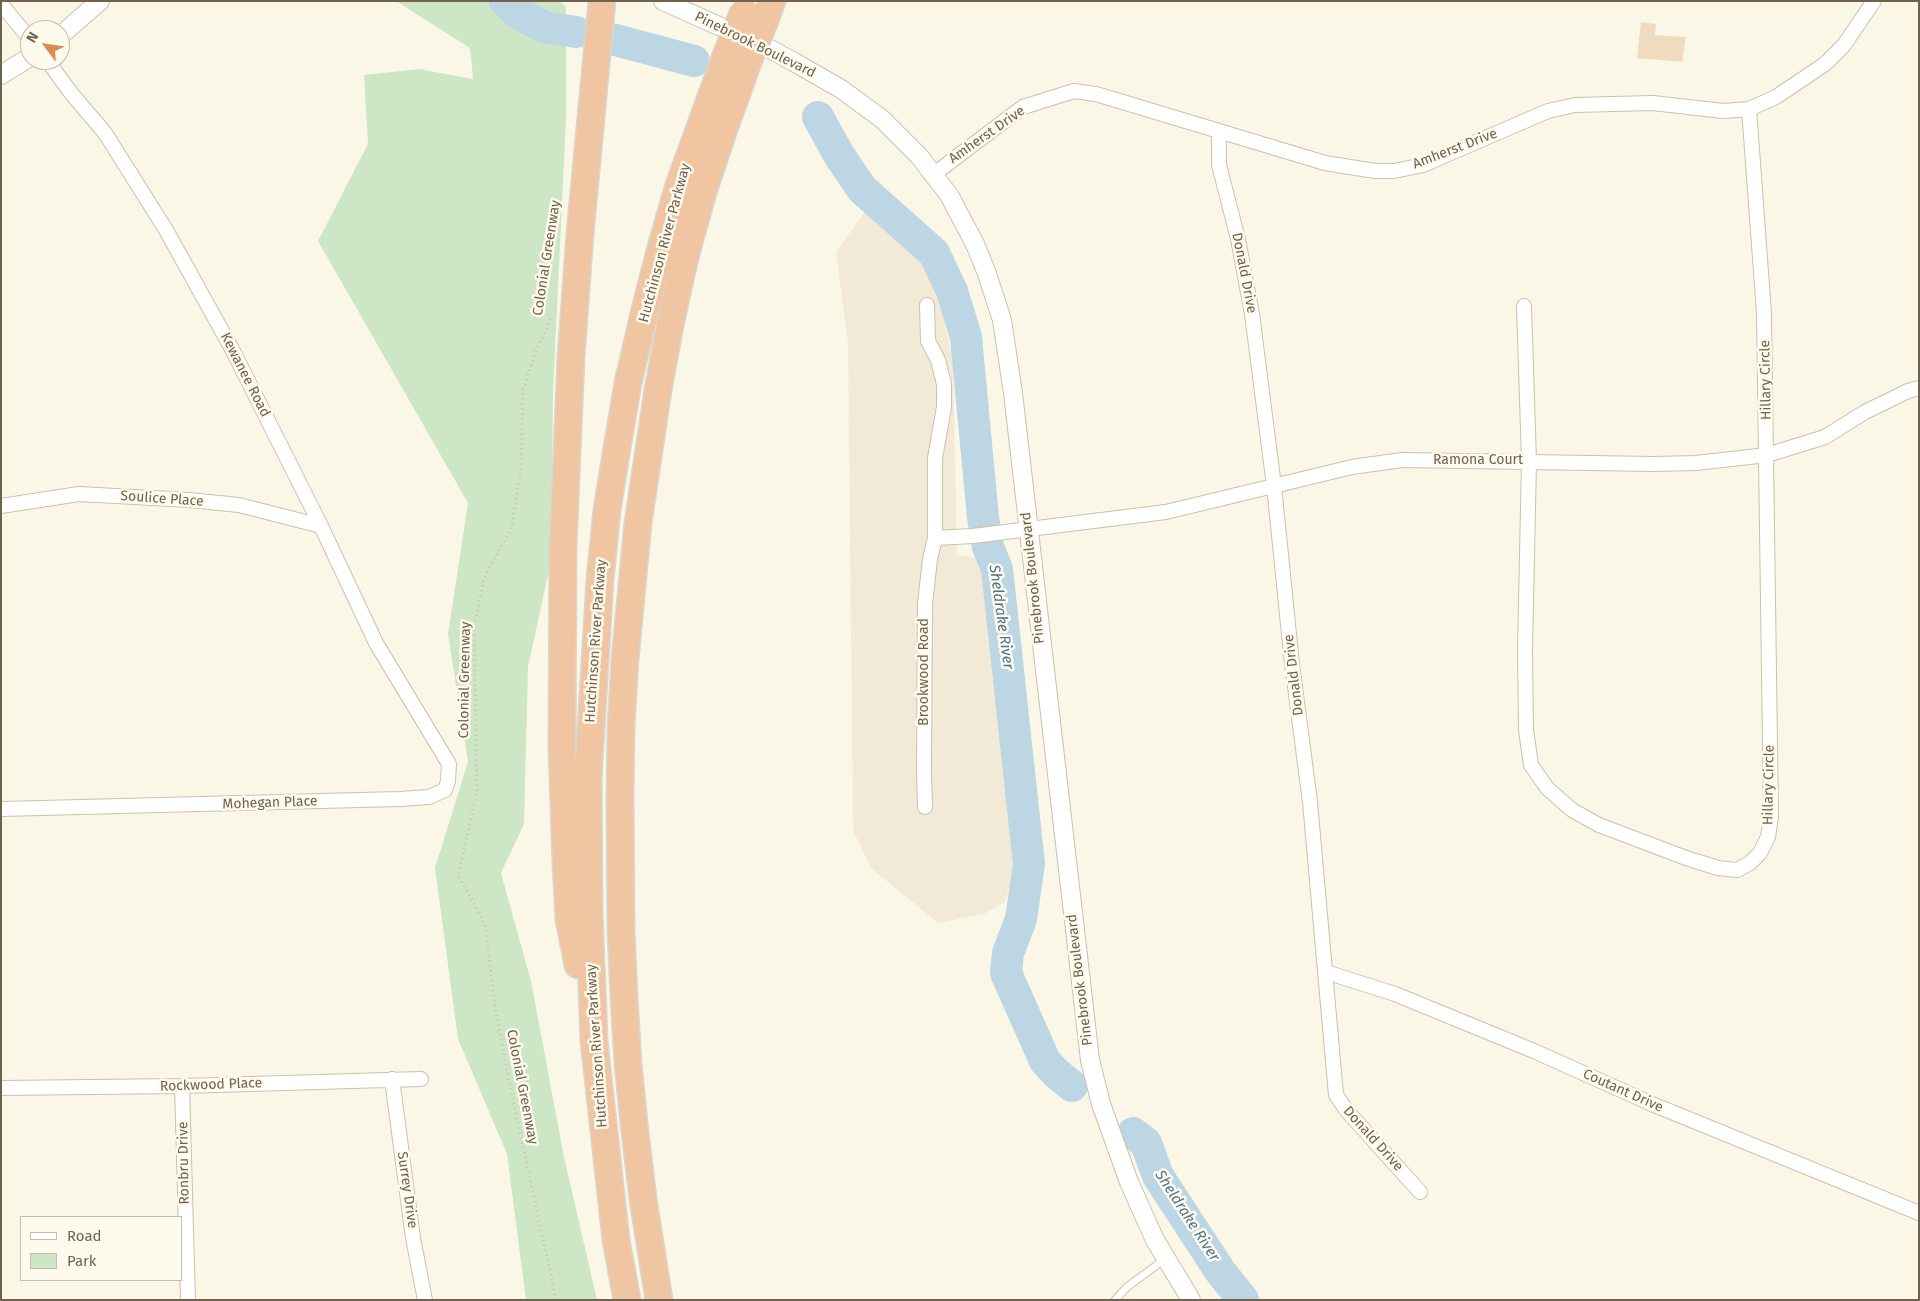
<!DOCTYPE html>
<style>
body{margin:0}
#map{position:relative;width:1920px;height:1301px;overflow:hidden;background:#fbf7e7;font-family:"Fira Sans",sans-serif}
canvas{display:block}
.frame{position:absolute;inset:0;border:2px solid #72614d;pointer-events:none}
.legend{position:absolute;left:20px;top:1216px;width:162px;height:65px;box-sizing:border-box;background:#fefaed;border:1px solid #c6bdad;margin:0;padding:6px 9px;list-style:none;font-size:15px;color:#72614d}
.legend li{display:flex;align-items:center;gap:10px;height:25px}
.legend b{width:25px;border:1px solid #c6bdad}
.north{position:absolute;left:20px;top:20px;width:50px;height:50px;box-sizing:border-box;background:#fefaed;border:1px solid #c6bdad;border-radius:50%;rotate:301deg;font-size:14px;font-weight:700;line-height:20px;text-align:center;color:#72614d}
.north::after{content:'';display:block;margin:auto;width:18px;height:22px;background:#db8c55;clip-path:polygon(50% 0,100% 100%,50% 72%,0 100%)}
</style>
<div id="map">
<canvas width="1920" height="1301"></canvas>
<div class="frame"></div>
<ul class="legend">
<li><b style="height:6px;background:#fff"></b>Road</li>
<li><b style="height:14px;background:#cde7c6"></b>Park</li>
</ul>
<div class="north">N</div>
</div>
<script>
const g = document.querySelector('canvas').getContext('2d');
g.lineJoin = 'round';
function paint(path, color) {
  g.fillStyle = color;
  g.fill(path, 'evenodd');
}
function toPath(rows) {
  const path = new Path2D();
  for (const r of rows) {
    path.moveTo(r[0], r[1]);
    for (let i = 2; i < r.length; i += 2) path.lineTo(r[i], r[i + 1]);
  }
  return path;
}
function strokePath(path, color, width, dash) {
  g.strokeStyle = color;
  g.lineWidth = width;
  g.lineCap = dash ? 'butt' : 'round';
  g.setLineDash(dash || []);
  g.stroke(path);
}
function write(font, color, halo, rows, align = 'center') {
  g.font = font + ' "Fira Sans",sans-serif';
  g.lineWidth = 5;
  g.setLineDash([]);
  g.textBaseline = 'middle';
  g.strokeStyle = halo;
  g.fillStyle = color;
  for (const [text, x, y, turn = 0] of rows) {
    g.save();
    g.translate(x, y);
    g.rotate((+turn || 0) * Math.PI / 180);
    g.textAlign = isNaN(turn) ? turn : align;
    if (halo) g.strokeText(text, 0, 0);
    g.fillText(text, 0, 0);
    g.restore();
  }
}
paint(toPath([
 [876,196,928,252,953,359,957,555,983,559,1018,859,1005,902,984,914,938,923,871,868,853,830,848,344,836,252]
]), '#f2ead6');
paint(toPath([
 [396,1,559,1,566,6,566,118,553,393,551,561,528,667,524,824,501,873,531,981,564,1157,597,1300,526,1300,507,1154,458,1039,435,868,468,762,448,634,468,503,318,241,368,144,364,75,419,69,473,79,470,48]
]), '#cde7c6');
strokePath(toPath([
 [505,1,519,14,544,27,576,32],
 [612,39,694,61],
 [818,117,839,155,862,189,934,253,952,291,966,337,983,518,988,547,997,569,1029,864,1021,919,1008,953,1006,973,1045,1061,1056,1073,1072,1086],
 [1133,1133,1146,1143,1158,1176,1220,1271,1243,1300]
]), '#bdd6e3', 32);
paint(toPath([
 [1641,22,1656,24,1655,35,1686,37,1682,62,1637,58]
]), '#eedbc0');
const service = toPath([
 [1115,1300,1127,1287,1165,1259]
]);
const minor = toPath([
 [1,4,30,39],
 [1219,131,1219,165,1238,239,1252,314,1274,486,1292,664,1310,802,1336,1095,1347,1111,1420,1192],
 [934,174,1023,107,1074,91,1096,94,1325,163,1375,171,1394,171,1423,165,1548,111,1575,105,1653,103,1723,111,1749,109,1776,97,1825,64,1844,45,1874,1],
 [1524,306,1529,461,1525,650,1526,730,1531,765,1547,788,1572,810,1599,825,1686,858,1718,868,1737,870,1750,863,1760,853,1768,837,1771,817,1764,313,1749,109],
 [1,506,79,494,190,500,239,505,321,526],
 [935,538,973,536,1166,512,1352,467,1402,460,1654,464,1696,463,1767,455,1825,437,1865,412,1908,391,1919,388],
 [925,807,924,771,925,604,930,559,935,538,935,458,944,407,944,384,938,360,928,341,927,305],
 [1,809,400,799,429,797,445,790,448,781,449,764,376,643,321,526,232,349,166,230,105,133,71,93,47,60],
 [1326,972,1395,994,1534,1051,1652,1104,1919,1213],
 [392,1079,413,1238,425,1300],
 [182,1086,188,1300],
 [1,1088,182,1086,421,1079]
]);
const tertiary = toPath([
 [663,1,770,49,794,62,841,89,882,119,919,156,949,195,975,244,986,271,1002,320,1013,393,1090,1060,1101,1104,1129,1182,1155,1240,1191,1300],
 [60,36,100,1],
 [1,75,30,57]
]);
const motorway = toPath([
 [765,20,772,1],
 [578,965,569,919,566,864,562,747,563,547,571,357,580,234,602,1],
 [627,1300,616,1240,594,1041,589,911,588,778,600,580,607,510,617,448,628,383,643,318,660,251,679,185,727,53],
 [659,1300,643,1199,635,1132,628,1064,624,997,621,931,620,795,621,727,625,659,638,523,658,390,670,325,685,257,703,192,723,132,748,62]
]);
strokePath(service, '#ccc0ae', 9);
strokePath(minor, '#ccc0ae', 16);
strokePath(tertiary, '#ccc0ae', 20);
strokePath(motorway, '#dad6d1', 29);
strokePath(toPath([
 [551,319,535,353,523,390,521,465,512,527,484,578,474,627,477,792,458,875,485,924,494,1000,509,1081,556,1300]
]), '#d3bfa4', 3, [1, 4]);
strokePath(service, '#fff', 7);
strokePath(minor, '#fff', 14);
strokePath(tertiary, '#fff', 18);
strokePath(motorway, '#f0c5a2', 26);
const motorwayBridge = toPath([
 [727,53,744,11],
 [748,62,765,20]
]);
strokePath(motorwayBridge, '#dad6d1', 29, []);
strokePath(motorwayBridge, '#f0c5a2', 26);
write('14px', '#72614d', '#fefaed', [
 ["Pinebrook Boulevard",755,45,26],
 ["Amherst Drive",987,135,-35],
 ["Amherst Drive",1455,149,-21],
 ["Hutchinson River Parkway",665,243,-75],
 ["Colonial Greenway",547,258,-81],
 ["Donald Drive",1244,273,79],
 ["Kewanee Road",245,375,63],
 ["Hillary Circle",1766,380,-91],
 ["Ramona Court",1478,460],
 ["Soulice Place",162,499,4],
 ["Pinebrook Boulevard",1033,578,-96],
 ["Hutchinson River Parkway",596,641,-86],
 ["Brookwood Road",924,672,-90],
 ["Donald Drive",1294,675,-97],
 ["Colonial Greenway",465,680,-89],
 ["Hillary Circle",1769,785,-89],
 ["Mohegan Place",270,803,-2],
 ["Pinebrook Boulevard",1080,980,-97],
 ["Hutchinson River Parkway",597,1046,-94],
 ["Rockwood Place",211,1085,-2],
 ["Colonial Greenway",522,1087,79],
 ["Coutant Drive",1623,1091,24],
 ["Donald Drive",1373,1139,48],
 ["Ronbru Drive",184,1163,-91],
 ["Surrey Drive",407,1190,82]
]);
write('italic 15px', '#4c758a', '#fefaed', [
 ["Sheldrake River",1001,617,82],
 ["Sheldrake River",1187,1216,57]
]);
</script>
